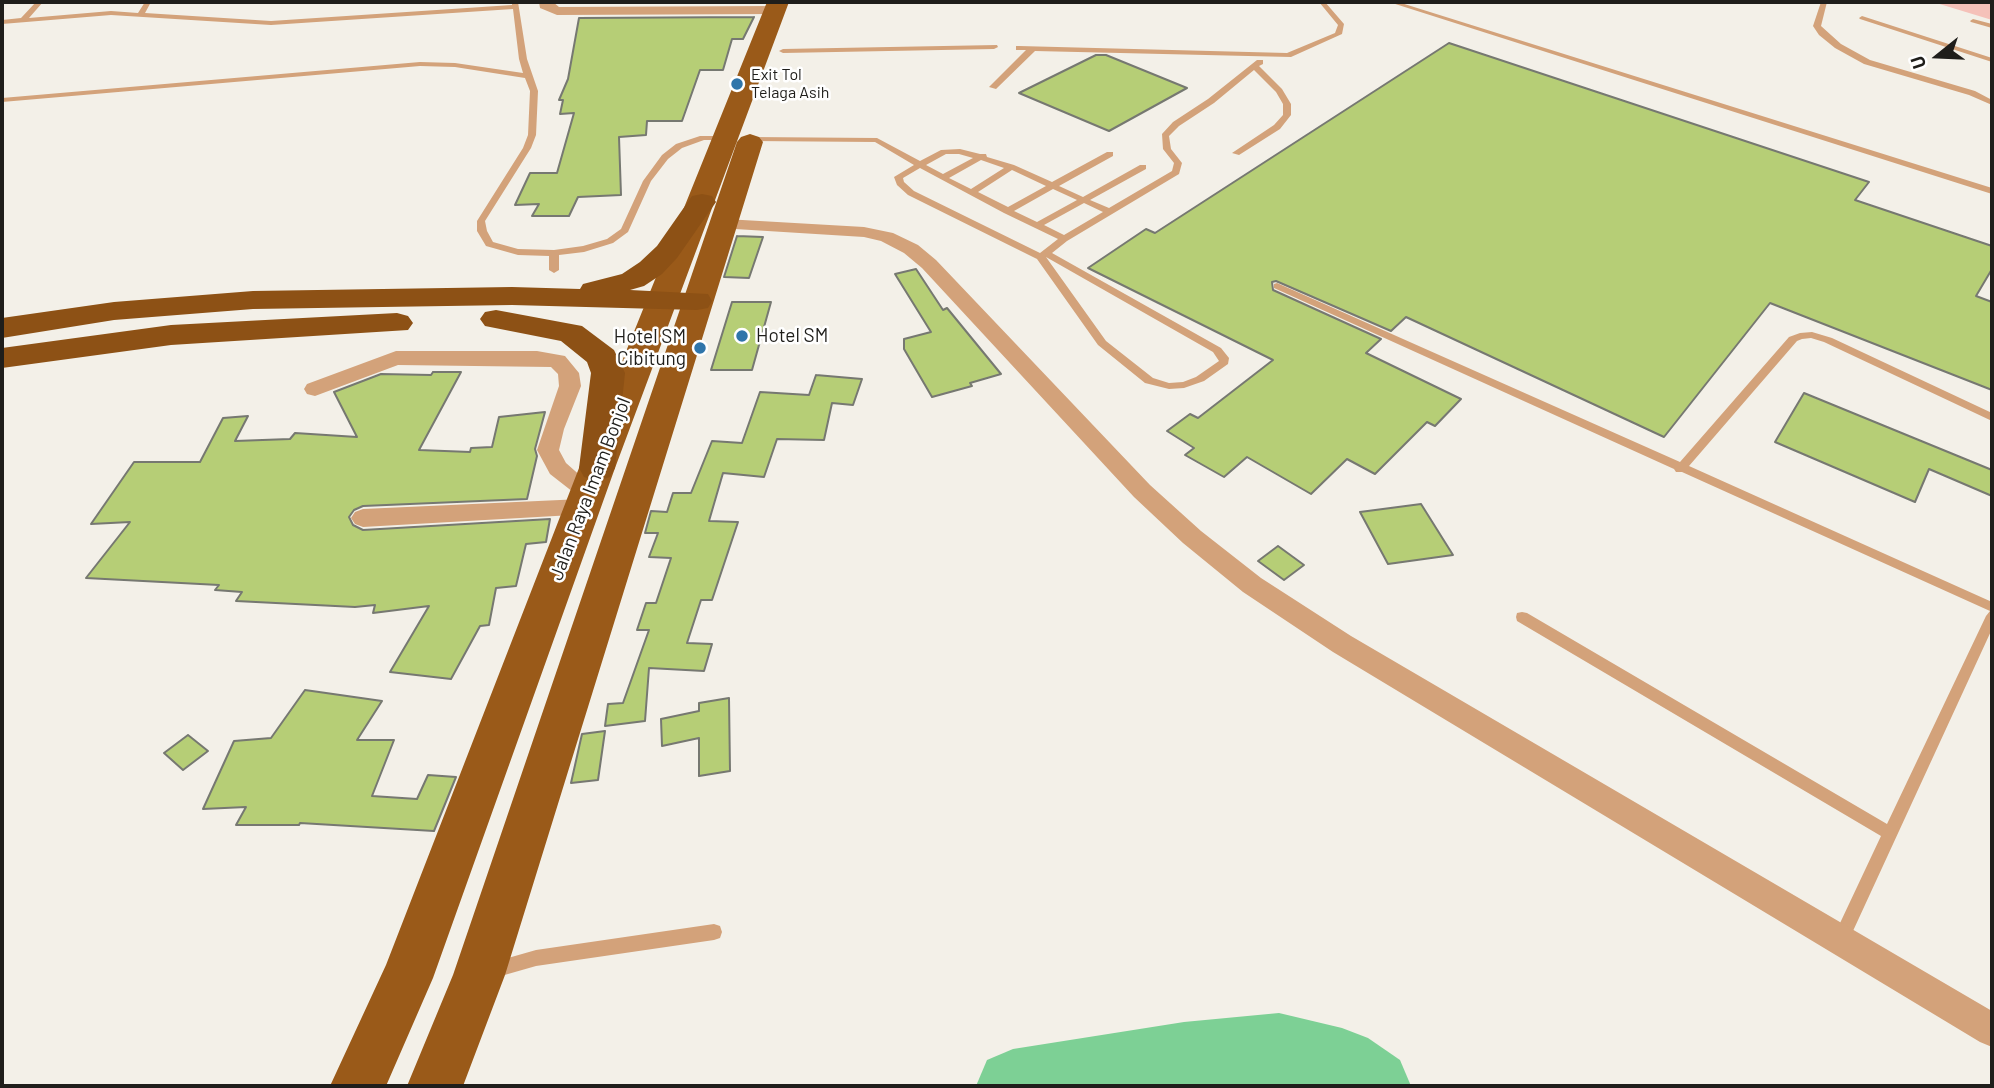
<!DOCTYPE html>
<style>
body{margin:0}
#map{position:relative;width:1994px;height:1088px;overflow:hidden;background:#f3f0e8;font-family:Barlow,sans-serif}
canvas{display:block}
.frame{position:absolute;inset:0;border:4px solid #1f1e1b;pointer-events:none}
.north{position:absolute;left:1903px;top:21px;width:70px;height:70px;-webkit-text-stroke:5px #fff;paint-order:stroke;rotate:252deg;font-size:19px;font-weight:700;line-height:28px;text-align:center;color:#1f1e1b}
.north::after{content:'';display:block;margin:auto;width:24px;height:32px;background:#1f1e1b;clip-path:polygon(50% 0,100% 100%,50% 72%,0 100%)}
</style>
<div id="map">
<canvas width="1994" height="1088"></canvas>
<div class="frame"></div>
<div class="north">U</div>
</div>
<script>
const g = document.querySelector('canvas').getContext('2d');
g.lineJoin = 'round';
function fillPath(path, color) { g.fillStyle = color; g.fill(path, 'evenodd'); }
const poly = rows => new Path2D(rows.map(r => 'M' + r).join(''));
function stroke(path, color, width, dash) { g.strokeStyle = color; g.lineWidth = width; g.lineCap = dash ? 'butt' : 'round'; g.setLineDash(dash || []); g.stroke(path); }
function write(font, color, halo, rows, align = 'center') {
  g.font = font + ' Barlow,sans-serif'; g.lineWidth = 5; g.setLineDash([]); g.textBaseline = 'middle'; g.strokeStyle = halo; g.fillStyle = color; for (const [text, x, y, turn = 0] of rows) {
    g.save(); g.translate(x, y); g.rotate((+turn || 0) * Math.PI / 180); g.textAlign = isNaN(turn) ? turn : align; if (halo) g.strokeText(text, 0, 0); g.fillText(text, 0, 0); g.restore();
  }
}
fillPath(poly([
 [1933,2,1992,2,1992,20]
]), '#f5c1b9');
fillPath(poly([
 [1279,1013,1342,1028,1368,1038,1400,1060,1411,1086,976,1086,987,1060,1013,1049,1184,1022,1279,1013]
]), '#7dd095');
const building = poly([
 [754,17,743,39,732,39,723,70,700,70,682,121,647,121,646,135,619,137,621,195,578,197,569,216,532,216,539,204,515,205,530,173,557,173,574,113,560,114,563,100,559,100,568,79,579,18,754,17],
 [1449,43,1869,182,1855,200,1992,246,1992,269,1976,296,1992,302,1992,390,1770,303,1664,437,1406,317,1391,331,1276,281,1272,282,1273,290,1381,339,1366,353,1461,399,1435,426,1427,422,1375,474,1347,459,1311,494,1247,457,1224,477,1185,455,1194,448,1167,431,1190,414,1198,418,1273,360,1088,268,1146,229,1155,233,1449,43],
 [1096,55,1106,55,1187,88,1109,131,1019,93,1096,55],
 [737,236,763,237,749,278,724,277,737,236],
 [916,269,943,310,947,308,1001,374,970,383,972,386,932,397,904,349,904,339,931,332,895,274,916,269],
 [732,302,771,302,752,370,711,370,732,302],
 [433,372,461,372,419,450,470,452,471,448,492,447,499,417,545,412,535,449,537,456,527,499,363,506,354,510,349,517,353,525,363,530,550,519,546,542,526,544,516,586,496,588,489,625,480,626,451,679,390,672,429,606,373,613,375,605,355,607,236,601,242,592,215,590,219,585,86,578,130,522,91,524,134,462,200,462,223,418,248,416,235,441,290,439,295,433,357,437,334,392,381,374,431,375,433,372],
 [816,375,862,379,853,405,832,403,824,440,777,439,764,477,723,473,709,521,738,522,712,600,701,600,687,643,712,644,704,671,649,668,645,721,605,726,608,704,623,703,649,630,637,630,646,603,656,603,671,558,649,557,658,533,645,533,651,511,667,512,673,493,691,493,712,441,742,443,760,392,809,395,816,375],
 [1804,393,1992,470,1992,496,1929,469,1915,502,1775,442,1804,393],
 [1421,504,1453,555,1388,564,1360,512,1421,504],
 [1278,546,1304,565,1284,580,1258,561,1278,546],
 [305,690,382,701,357,740,394,740,372,796,417,799,428,775,456,777,434,831,300,823,299,825,236,825,246,807,203,809,234,741,271,738,305,690],
 [729,698,730,771,699,776,699,738,662,746,661,719,699,711,699,703,729,698],
 [605,731,598,780,571,783,582,734,605,731],
 [188,735,208,751,183,770,164,753,188,735]
]);
fillPath(building, '#b6ce76');
stroke(building, '#767871', 2);
fillPath(poly([
 [36,2,43,2,29,18,111,11,138,13,145,2,151,2,145,13,271,21,512,5,512,2,518,2,527,59,538,91,536,135,531,148,485,221,487,231,493,242,518,249,554,250,583,246,607,239,621,229,643,181,662,155,676,144,700,136,727,136,731,138,727,140,704,140,682,148,668,159,651,181,628,232,613,243,584,252,559,255,559,270,554,273,549,270,549,256,518,255,486,246,477,231,477,221,523,148,528,135,530,91,525,78,455,67,420,66,2,102,2,98,420,62,455,63,523,73,519,59,513,9,271,25,111,15,2,24,2,20,21,18,36,2],
 [1319,2,1325,2,1344,24,1342,34,1291,57,1035,51,996,89,989,87,1026,50,1016,50,1016,46,1019,46,1287,53,1335,33,1338,25,1319,2],
 [1389,2,1398,2,1992,188,1992,194,1389,2],
 [1821,2,1827,2,1821,26,1841,44,1870,60,1975,91,1992,100,1992,105,1969,95,1864,64,1835,48,1819,35,1813,26,1821,2],
 [1862,16,1992,58,1992,62,1860,19,1859,18,1862,16],
 [1973,19,1992,24,1992,28,1971,22,1970,21,1973,19],
 [997,45,998,47,994,49,783,53,779,51,783,49,997,45],
 [1257,60,1263,60,1263,64,1259,66,1282,89,1291,104,1291,115,1280,129,1239,155,1232,153,1274,125,1283,115,1283,104,1276,92,1254,70,1214,103,1179,126,1169,136,1171,149,1182,163,1179,174,1067,241,1052,253,1221,348,1229,358,1228,364,1204,381,1184,388,1169,389,1145,383,1098,345,1037,259,908,195,897,185,894,177,914,165,875,142,751,141,747,139,751,137,877,138,920,161,941,150,960,149,980,154,986,154,987,157,1014,165,1052,182,1107,152,1113,152,1113,156,1059,186,1083,197,1140,165,1146,165,1146,169,1090,200,1109,208,1172,171,1174,163,1163,149,1162,134,1173,122,1208,99,1257,60],
 [946,154,959,154,973,158,943,174,926,165,946,154],
 [981,160,1004,168,971,189,949,178,981,160],
 [920,168,1004,213,1058,239,1040,253,914,191,904,182,903,178,920,168],
 [1012,170,1046,186,1008,207,978,192,1012,170],
 [1053,189,1077,200,1037,222,1014,211,1053,189],
 [1084,203,1103,212,1064,235,1044,225,1084,203],
 [1046,257,1213,352,1219,361,1196,377,1183,382,1169,383,1153,378,1106,341,1046,257],
 [1277,283,1680,462,1789,337,1800,333,1812,332,1832,338,1992,413,1992,421,1824,342,1811,338,1802,339,1797,341,1689,466,1992,602,1992,629,1847,944,1841,946,1835,944,1833,938,1881,836,1517,621,1516,617,1517,613,1522,612,1527,613,1887,824,1986,616,1990,611,1682,472,1676,472,1674,469,1274,288,1274,284,1277,283],
 [714,924,720,926,722,932,720,938,714,940,536,966,494,978,488,976,486,970,488,964,494,962,536,950,714,924]
]), '#d3a27a');
fillPath(poly([
 [539,2,553,2,559,7,775,6,782,10,775,14,557,15,540,8,539,2],
 [725,219,864,227,893,233,918,245,936,260,1150,485,1201,531,1261,578,1351,636,1992,1011,1992,1047,1980,1042,1333,652,1243,592,1183,543,1134,497,922,268,904,253,881,241,864,237,719,228,716,224,725,219],
 [396,351,537,351,565,356,579,373,581,386,564,429,559,450,566,463,600,493,596,499,588,501,594,508,590,514,363,527,355,524,351,518,355,512,363,509,582,499,550,474,537,450,559,386,558,374,551,367,398,365,315,396,307,394,304,389,307,384,396,351]
]), '#d3a27a');
fillPath(poly([
 [767,2,789,2,615,468,433,978,386,1086,330,1086,386,965,579,468,767,2],
 [750,134,759,137,763,142,505,975,463,1086,407,1086,453,975,737,142,741,137,750,134]
]), '#9a5a19');
fillPath(poly([
 [702,194,712,196,716,202,677,258,662,274,644,286,630,290,708,294,712,301,708,308,697,310,512,305,253,309,114,320,2,338,2,318,114,302,253,291,512,287,580,289,583,284,622,274,640,262,657,246,692,196,702,194],
 [496,310,582,326,614,350,625,373,615,468,610,477,597,481,584,477,579,468,591,373,587,362,561,341,485,326,480,319,485,312,496,310],
 [397,313,408,316,413,323,408,330,171,345,2,368,2,348,171,325,397,313]
]), '#8d5115');
for (const [x, y, r, color] of [
 [737,84,7,"#2f75aa"],
 [742,336,7,"#2f75aa"],
 [700,348,7,"#2f75aa"]
]) { const dot = new Path2D(); dot.arc(x, y, r, 0, 2 * Math.PI); g.fillStyle = color; g.fill(dot); stroke(dot, '#fff', 2.5); }
write('16px', '#1f1e1b', '#fff', [
 ["Exit Tol",751,75],
 ["Telaga Asih",751,93]
], 'left');
write('19px', '#1f1e1b', '#fff', [
 ["Hotel SM",756,336],
 ["Hotel SM",686,337,"right"],
 ["Cibitung",686,359,"right"]
], 'left');
write('19px', '#1f1e1b', '#fff', [
 ["Jalan Raya Imam Bonjol",590,489,-69]
]);
</script>
